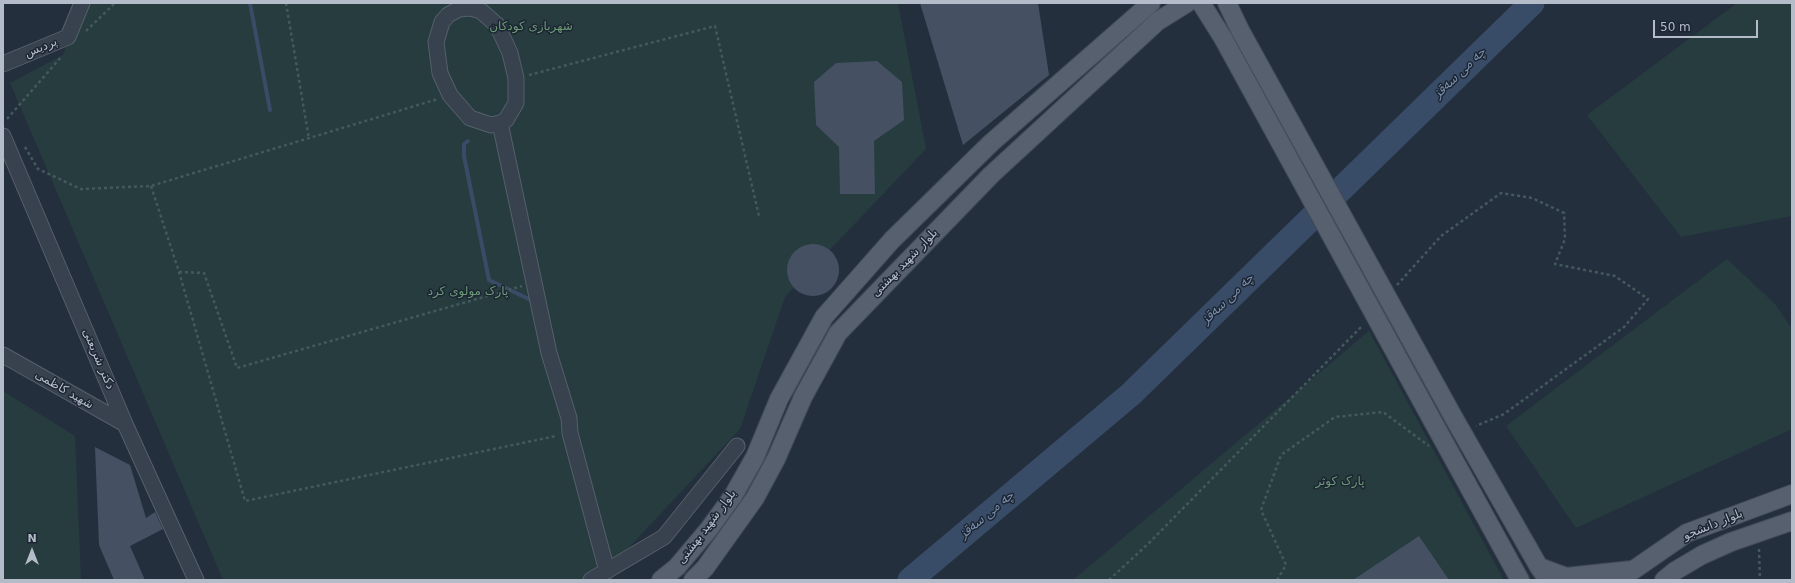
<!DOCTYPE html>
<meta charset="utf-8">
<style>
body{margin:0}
#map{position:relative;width:1795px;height:583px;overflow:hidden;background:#242f3e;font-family:"DejaVu Sans",sans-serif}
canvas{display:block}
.frame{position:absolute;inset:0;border:4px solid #b4bcc9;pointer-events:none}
.north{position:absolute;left:12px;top:531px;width:40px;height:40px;-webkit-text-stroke:3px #1d2633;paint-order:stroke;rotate:0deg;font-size:11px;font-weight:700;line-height:16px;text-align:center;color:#b4bcc9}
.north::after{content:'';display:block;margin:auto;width:14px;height:18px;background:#b4bcc9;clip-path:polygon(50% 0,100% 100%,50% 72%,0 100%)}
.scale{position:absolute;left:1653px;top:20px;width:105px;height:18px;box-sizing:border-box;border:2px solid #b4bcc9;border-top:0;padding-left:5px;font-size:12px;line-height:14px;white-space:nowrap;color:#b4bcc9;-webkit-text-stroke:3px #1d2633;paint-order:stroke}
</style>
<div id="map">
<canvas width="1795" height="583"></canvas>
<div class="frame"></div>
<div class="north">N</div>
<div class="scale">50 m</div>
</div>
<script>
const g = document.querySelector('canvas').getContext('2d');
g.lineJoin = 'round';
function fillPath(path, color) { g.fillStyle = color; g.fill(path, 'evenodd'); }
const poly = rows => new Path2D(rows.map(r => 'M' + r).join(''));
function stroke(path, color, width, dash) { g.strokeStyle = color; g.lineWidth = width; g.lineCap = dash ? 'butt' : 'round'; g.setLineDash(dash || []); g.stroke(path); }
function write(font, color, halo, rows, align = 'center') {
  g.font = font + ' "DejaVu Sans","Noto Sans Arabic",sans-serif'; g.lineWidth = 3; g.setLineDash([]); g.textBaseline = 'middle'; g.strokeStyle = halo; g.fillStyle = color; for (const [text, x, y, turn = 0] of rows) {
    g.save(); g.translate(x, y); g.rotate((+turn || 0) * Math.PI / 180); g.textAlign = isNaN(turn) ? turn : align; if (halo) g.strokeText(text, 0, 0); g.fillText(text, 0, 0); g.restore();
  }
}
fillPath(poly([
 [83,3,898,3,926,149,785,297,740,429,607,571,591,580,223,580,10,83,63,55],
 [1737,3,1792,3,1792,216,1681,237,1587,115],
 [1727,259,1775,304,1792,329,1792,429,1576,528,1506,426],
 [1369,331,1504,580,1073,580],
 [3,391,75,436,81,580,3,580]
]), '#263c3f');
stroke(poly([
 [250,3,270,110],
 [468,141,464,144,464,156,489,280,535,302]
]), '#394c67', 4);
stroke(poly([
 [910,580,1131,394,1532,3]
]), '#394c67', 25);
fillPath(poly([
 [920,3,1038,3,1049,75,963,145],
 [877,61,902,82,904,120,874,141,875,194,840,194,839,147,816,125,814,82,836,63],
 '787 270a26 26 0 1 1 52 0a26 26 0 1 1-52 0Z',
 [95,447,130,465,146,518,155,512,163,529,130,546,145,580,114,580,99,545],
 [1419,536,1449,580,1353,580]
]), '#455162');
const minor = poly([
 [471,8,481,11,497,25,510,53,516,78,516,103,506,120,500,123,491,125,470,118,450,95,440,73,436,42,442,22,448,15,459,9,471,8],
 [3,64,68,37,82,3],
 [500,123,549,353,569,418,570,433,607,571],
 [3,136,125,424,196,580],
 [3,355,125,424],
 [591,580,664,537,737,446]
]);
const major = poly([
 [1201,3,1223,38],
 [1227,3,1240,30],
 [1455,420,1539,567,1548,580],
 [1437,429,1520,580],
 [1539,567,1566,577,1632,570],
 [661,580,677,567,709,529,733,496,755,457,779,399,824,317,892,240,991,143,1151,3],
 [693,580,705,568,755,498,776,459,803,397,838,333,991,175,1158,21,1187,3],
 [1619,580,1687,533,1792,494],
 [1664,580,1675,571,1702,555,1731,542,1792,521]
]);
stroke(minor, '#565f6c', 17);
stroke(major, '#414a57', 20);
stroke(poly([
 [286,3,309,139],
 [86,31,115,3],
 [529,75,715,26,759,216,761,216],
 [7,119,62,56],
 [25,147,38,169,81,189,151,186,438,99],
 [151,186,179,272,245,501,556,436],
 [179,272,204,273,237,368,522,286],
 [1397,285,1441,236,1501,193,1532,198,1564,213,1565,239,1555,264,1615,276,1648,299,1624,327,1504,414,1476,426],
 [1759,549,1760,580],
 [1109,580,1149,543,1363,325],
 [1277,580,1286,565,1261,510,1281,455,1335,417,1383,412,1429,446]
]), '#44595c', 2.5, [3, 3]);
stroke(minor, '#38414e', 15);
stroke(major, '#56606e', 18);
const majorBridge = poly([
 [1240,30,1455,420],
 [1223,38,1437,429]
]);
stroke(majorBridge, '#414a57', 20, []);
stroke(majorBridge, '#56606e', 18);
write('12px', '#6b9a76', '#1d2633', [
 ["شهربازی کودکان",531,27],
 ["پارک مولوی کرد",468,292],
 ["پارک کوثر",1340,482]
]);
write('12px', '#b4bcc9', '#1d2633', [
 ["پردیس",41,48,-23],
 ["بلوار شهید بهشتی",905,263,-46],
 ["دکتر شریعتی",98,359,67],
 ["شهید کاظمی",64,390,30],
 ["بلوار دانشجو",1713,525,-22],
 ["بلوار شهید بهشتی",707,527,-53]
]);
write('italic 13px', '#7c92b1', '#1d2633', [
 ["چە می سەقز",1460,73,-44],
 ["چە می سەقز",1228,299,-44],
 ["چە می سەقز",987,515,-40]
]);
</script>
